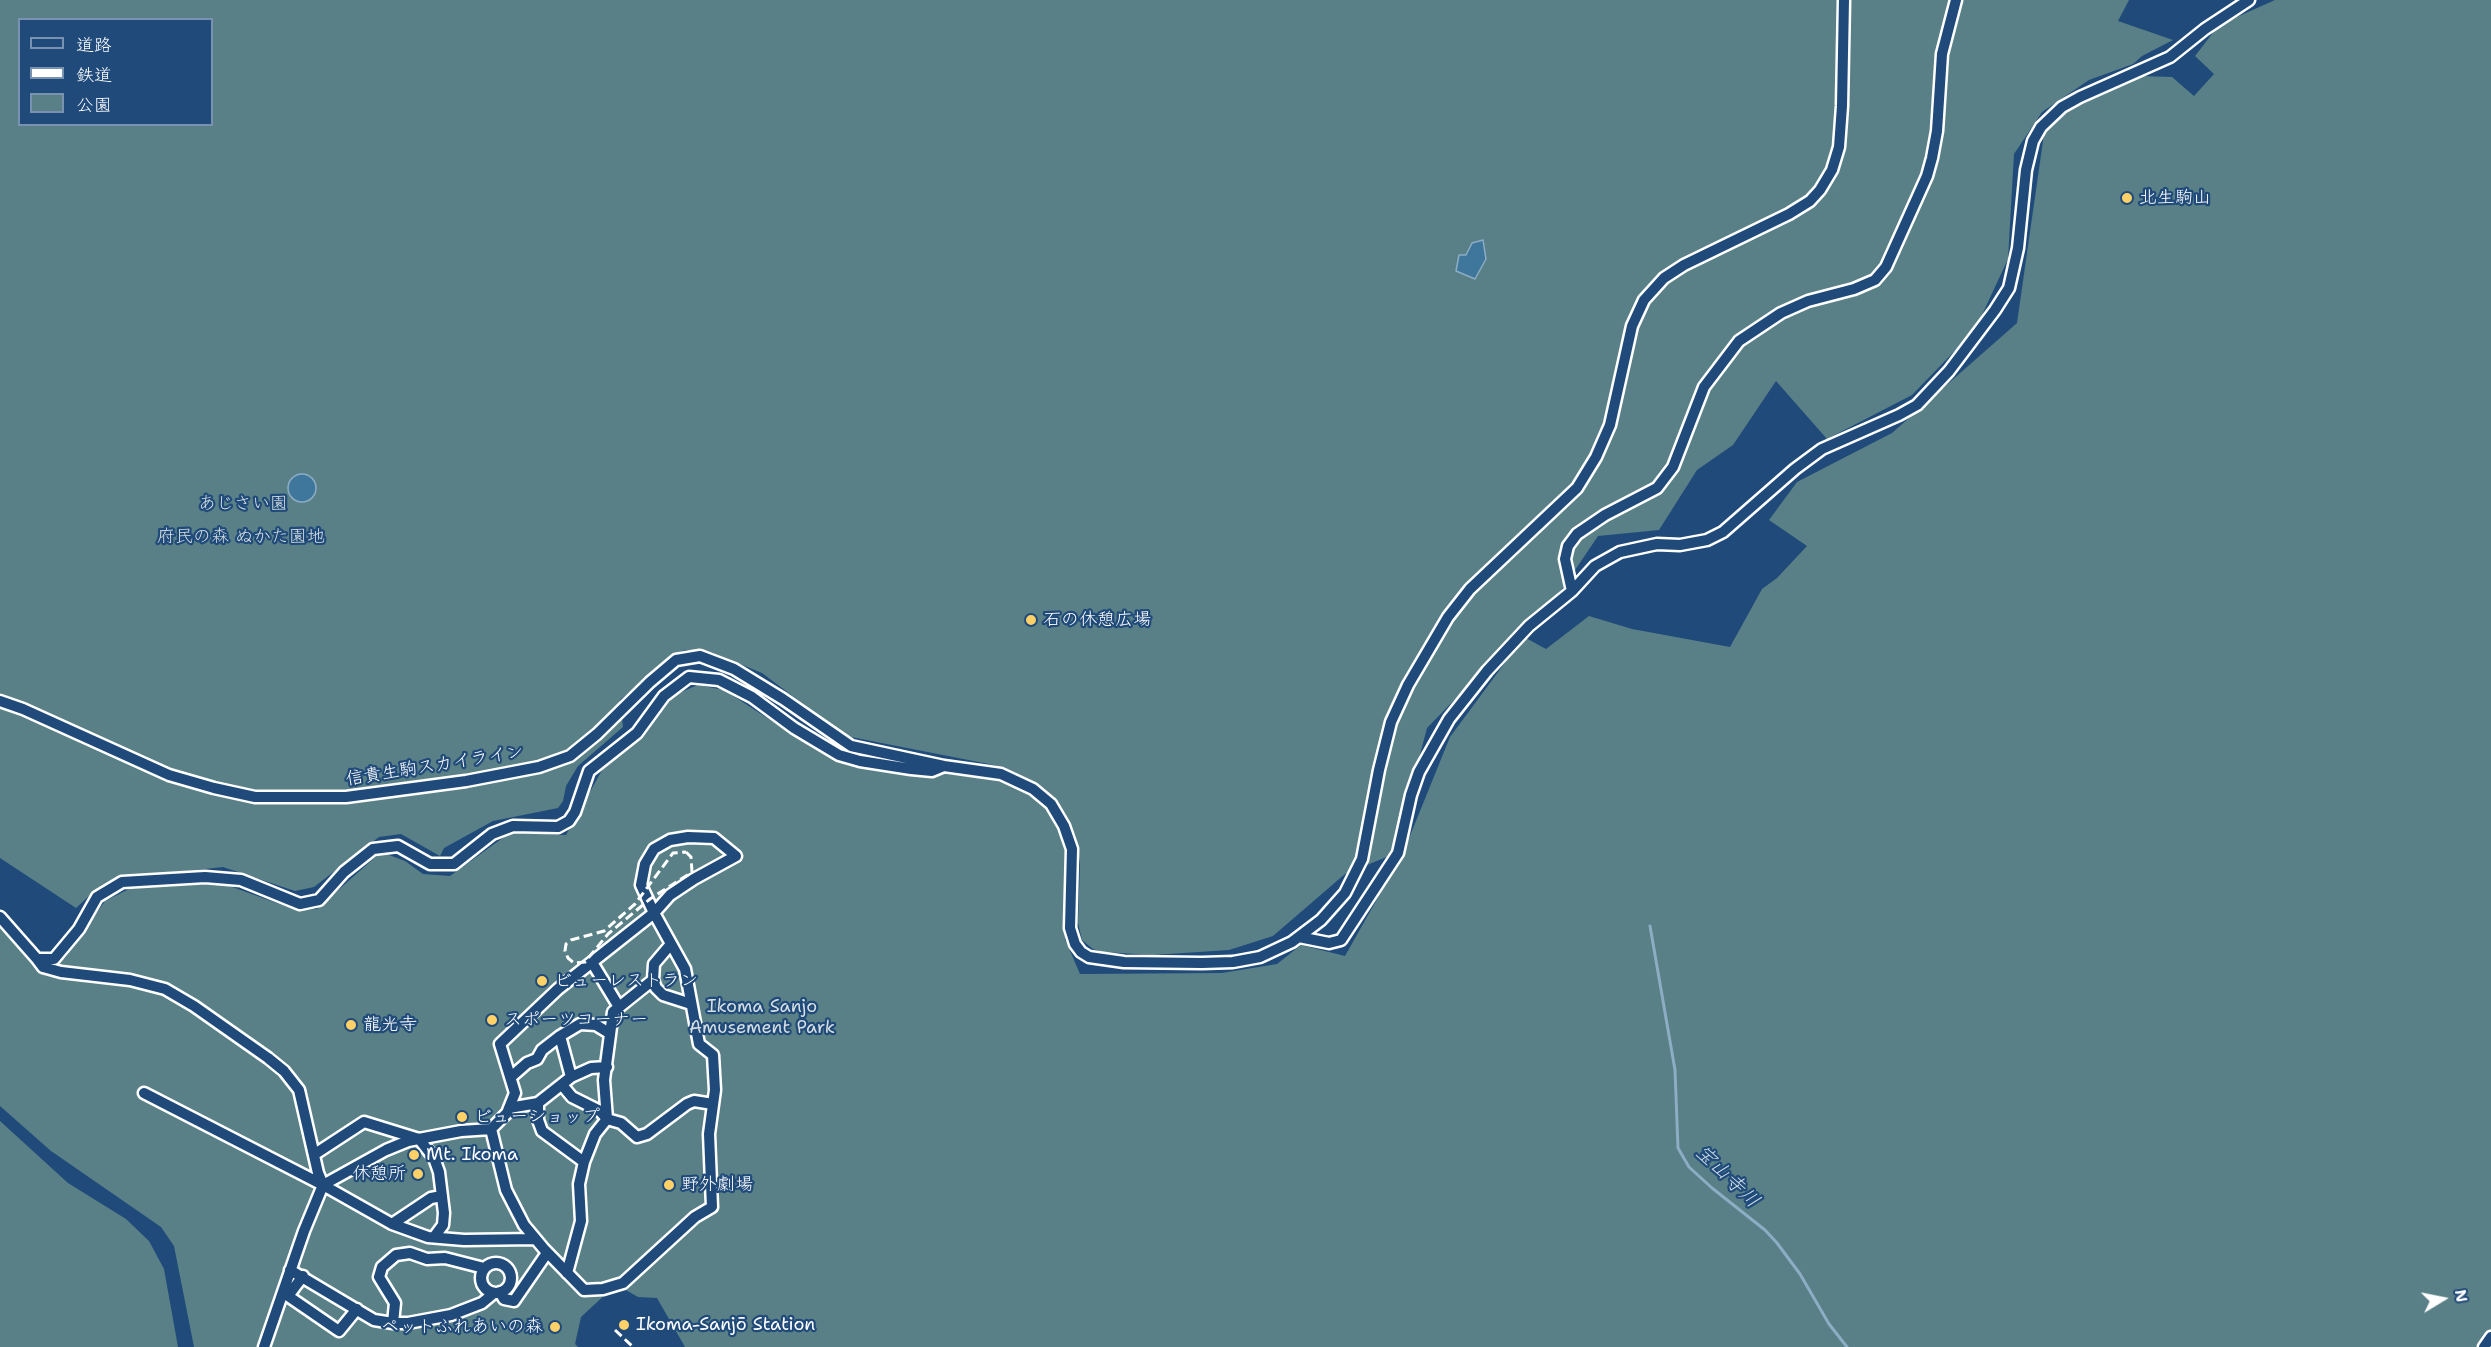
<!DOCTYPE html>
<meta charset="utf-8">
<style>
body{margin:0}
#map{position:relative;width:2491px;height:1347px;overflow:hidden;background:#1f4a7a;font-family:"Shantell Sans","Klee One",sans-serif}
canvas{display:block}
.legend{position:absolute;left:18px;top:18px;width:195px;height:108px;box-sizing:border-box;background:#1f4a7a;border:2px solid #7992af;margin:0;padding:8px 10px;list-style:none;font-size:18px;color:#fff}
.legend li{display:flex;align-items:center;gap:12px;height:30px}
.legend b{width:30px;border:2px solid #7992af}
.north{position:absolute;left:2413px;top:1269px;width:60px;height:60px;-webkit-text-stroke:4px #1f4a7a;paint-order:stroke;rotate:80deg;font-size:16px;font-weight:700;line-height:24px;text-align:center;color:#fff}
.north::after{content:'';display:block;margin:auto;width:21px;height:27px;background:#fff;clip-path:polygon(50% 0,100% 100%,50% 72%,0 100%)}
</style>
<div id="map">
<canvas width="2491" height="1347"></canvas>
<ul class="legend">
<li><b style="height:8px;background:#1f4a7a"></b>道路</li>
<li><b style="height:8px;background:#fff"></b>鉄道</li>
<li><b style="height:16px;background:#598086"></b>公園</li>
</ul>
<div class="north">N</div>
</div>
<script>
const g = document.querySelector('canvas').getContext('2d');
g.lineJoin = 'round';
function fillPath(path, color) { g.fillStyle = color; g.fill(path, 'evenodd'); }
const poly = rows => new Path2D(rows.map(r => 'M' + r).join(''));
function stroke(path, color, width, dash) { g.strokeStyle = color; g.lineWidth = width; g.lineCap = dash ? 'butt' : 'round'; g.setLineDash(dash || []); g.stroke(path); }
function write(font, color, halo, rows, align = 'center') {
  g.font = font + ' "Shantell Sans","Klee One",sans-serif'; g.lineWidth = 4.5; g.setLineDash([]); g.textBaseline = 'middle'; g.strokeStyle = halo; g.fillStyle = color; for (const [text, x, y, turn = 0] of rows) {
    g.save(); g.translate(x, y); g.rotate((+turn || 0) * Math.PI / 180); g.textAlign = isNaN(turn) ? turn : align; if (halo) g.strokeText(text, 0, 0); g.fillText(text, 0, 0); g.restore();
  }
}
fillPath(poly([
 [0,0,2129,0,2118,21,2173,40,2142,56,2133,64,2089,80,2042,112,2014,154,2008,259,1975,330,1912,395,1827,439,1776,381,1733,445,1697,470,1659,530,1598,536,1563,588,1427,728,1402,823,1389,856,1345,874,1273,936,1229,950,1153,955,1103,952,1093,949,1082,940,1078,923,1080,863,1077,844,1063,812,1046,791,1004,767,846,736,762,673,706,650,685,650,674,654,620,700,623,727,578,766,566,786,563,801,558,808,493,821,444,848,440,856,401,834,379,837,314,887,295,891,223,867,124,878,89,896,76,908,0,858],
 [20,20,212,20,212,124,20,124],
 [2275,0,2491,0,2491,1347,685,1347,657,1298,638,1297,624,1289,609,1291,581,1317,575,1344,578,1347,194,1347,174,1246,161,1227,51,1151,0,1106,0,925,8,933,26,958,42,971,65,958,105,901,135,886,224,884,296,910,317,909,381,852,405,861,423,874,450,876,511,832,566,835,606,763,643,738,674,695,698,685,724,690,820,752,855,766,945,771,992,777,1026,791,1042,804,1055,821,1064,842,1069,863,1065,939,1080,974,1222,973,1277,964,1301,945,1345,956,1403,853,1450,737,1524,637,1546,649,1589,616,1632,629,1730,647,1762,589,1777,578,1807,546,1769,520,1797,482,1892,433,2017,323,2044,134,2077,102,2139,76,2172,77,2194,96,2214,74,2195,56,2219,25],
 [0,1121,68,1183,126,1219,149,1241,164,1269,178,1347,0,1347]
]), '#598086');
const water = poly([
 [1483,240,1486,259,1475,279,1456,271,1459,255,1466,255,1472,243,1483,240],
 '288 488a14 14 0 1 1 28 0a14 14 0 1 1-28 0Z'
]);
fillPath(water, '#3f769c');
stroke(water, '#8cadc4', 1.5);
stroke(poly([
 [1650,926,1675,1070,1678,1148,1689,1167,1712,1188,1765,1230,1777,1243,1800,1274,1829,1324,1847,1347]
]), '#8cadc4', 3);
const minor = poly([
 [1572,591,1565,559,1568,546,1577,534,1605,515,1657,488,1673,467,1704,387,1739,341,1781,313,1808,301,1854,289,1875,280,1886,267,1927,176,1932,158,1937,131,1942,54,1956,0],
 [0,701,23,709,169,775,214,788,255,797,346,797,466,781,539,767,570,756,597,734,650,682,676,660,700,656,734,669,783,699,851,746,944,766,1001,774,1033,789,1051,804,1064,826,1072,849,1070,928,1075,944,1081,952,1089,957,1124,962,1202,963,1233,962,1260,957,1292,942,1321,920,1345,893,1362,859,1379,770,1391,722,1408,685,1448,617,1470,589,1577,488,1596,457,1610,425,1632,326,1644,300,1664,278,1684,265,1789,214,1810,201,1820,190,1832,170,1839,147,1842,106,1844,0],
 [688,837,714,838,736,856,694,879,670,895,654,913,641,885,645,864,654,849,670,840,688,837],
 [0,917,37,959,54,959,79,929,97,897,122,882,205,877,241,880,300,904,319,900,344,872,373,849,398,846,430,864,454,864,492,834,513,826,558,827,569,821,575,812,589,771,637,733,664,696,689,677,719,680,752,697,794,728,839,755,860,761,911,769,932,771,944,766],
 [1299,937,1329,943,1341,940,1398,853,1411,795,1419,772,1449,719,1487,671,1529,626,1572,591,1595,566,1620,552,1657,544,1680,545,1707,540,1723,532,1795,469,1822,449,1899,415,1917,405,1949,371,1995,310,2009,288,2018,248,2026,170,2033,141,2041,127,2062,107,2080,97,2170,57,2205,29,2249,0],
 [37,959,43,967,61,972,130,980,165,989,194,1006,268,1058,284,1071,299,1090,318,1173,323,1185],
 [593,964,619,1007],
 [653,980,656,988,663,995,691,1004],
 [560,1036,571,1077],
 [511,1077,527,1063,537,1059,542,1050,560,1036,580,1024,596,1025,609,1033],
 [562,1085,572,1097,600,1111,607,1119],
 [144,1093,323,1185,386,1150,408,1141,461,1131,491,1129,507,1113,515,1093,500,1044,558,989,654,913,685,969,699,1044,713,1055,715,1090,709,1134,712,1207,695,1217,623,1283,603,1289,584,1290,544,1249,524,1225,506,1190,491,1129],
 [538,1103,571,1077,591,1068,607,1067],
 [509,1108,538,1103,538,1120,542,1131,584,1162],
 [607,1119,604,1080,613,1012,653,980,654,964,671,944],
 [315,1154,364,1122,419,1139,434,1158,439,1172,444,1213,443,1225,434,1237],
 [392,1224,431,1198,442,1196],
 '481 1278a15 15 0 1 1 30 0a15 15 0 1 1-30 0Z',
 [484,1268,445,1258,427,1259,410,1253,396,1255,382,1267,379,1277,395,1303,393,1323,408,1323,451,1315,482,1303,494,1293],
 [290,1270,374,1320,393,1323],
 [567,1273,581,1221,579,1184,584,1162,595,1134,607,1119,621,1123,637,1137,647,1134,687,1104,694,1101,713,1104],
 [303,1276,288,1296,339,1331,357,1309],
 [500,1292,504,1299,514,1301,547,1253],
 [264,1347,304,1231,323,1185,392,1224,428,1237,464,1240,535,1239],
 [2484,1347,2491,1337]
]);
stroke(minor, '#fff', 15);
stroke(minor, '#1f4a7a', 10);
stroke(poly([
 [686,852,691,857,692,872,650,899,608,934,585,962,574,963,568,958,565,951,566,944,571,940,604,931,635,904,673,853,686,852],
 [615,1330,633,1347]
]), '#fff', 3, [9, 4.5]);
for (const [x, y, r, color] of [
 [2127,198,6,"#ffd166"],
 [1031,620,6,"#ffd166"],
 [542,981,6,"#ffd166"],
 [492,1020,6,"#ffd166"],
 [351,1025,6,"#ffd166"],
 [462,1117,6,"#ffd166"],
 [414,1155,6,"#ffd166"],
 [418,1174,6,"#ffd166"],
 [669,1185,6,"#ffd166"],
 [624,1325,6,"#ffd166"],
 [555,1327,6,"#ffd166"]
]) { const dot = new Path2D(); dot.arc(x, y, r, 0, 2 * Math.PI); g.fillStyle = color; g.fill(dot); stroke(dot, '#1f4a7a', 2); }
write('18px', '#fff', '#1f4a7a', [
 ["北生駒山",2139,198],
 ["石の休憩広場",1043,620],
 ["ビューレストラン",554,981],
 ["スポーツコーナー",504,1020],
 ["龍光寺",363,1025],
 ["ビューショップ",474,1117],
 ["Mt. Ikoma",426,1155],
 ["休憩所",406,1174,"right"],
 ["野外劇場",681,1185],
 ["Ikoma-Sanjō Station",636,1325],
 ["ペットふれあいの森",543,1327,"right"]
], 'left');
write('18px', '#d6dfe1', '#1f4a7a', [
 ["あじさい園",243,504],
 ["府民の森 ぬかた園地",241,537],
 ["Ikoma Sanjo",762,1007],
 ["Amusement Park",762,1028]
]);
write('18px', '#fff', '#1f4a7a', [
 ["信貴生駒スカイライン",435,766,-9]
]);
write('italic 20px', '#cfdde6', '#1f4a7a', [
 ["宝山寺川",1727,1177,44]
]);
</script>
